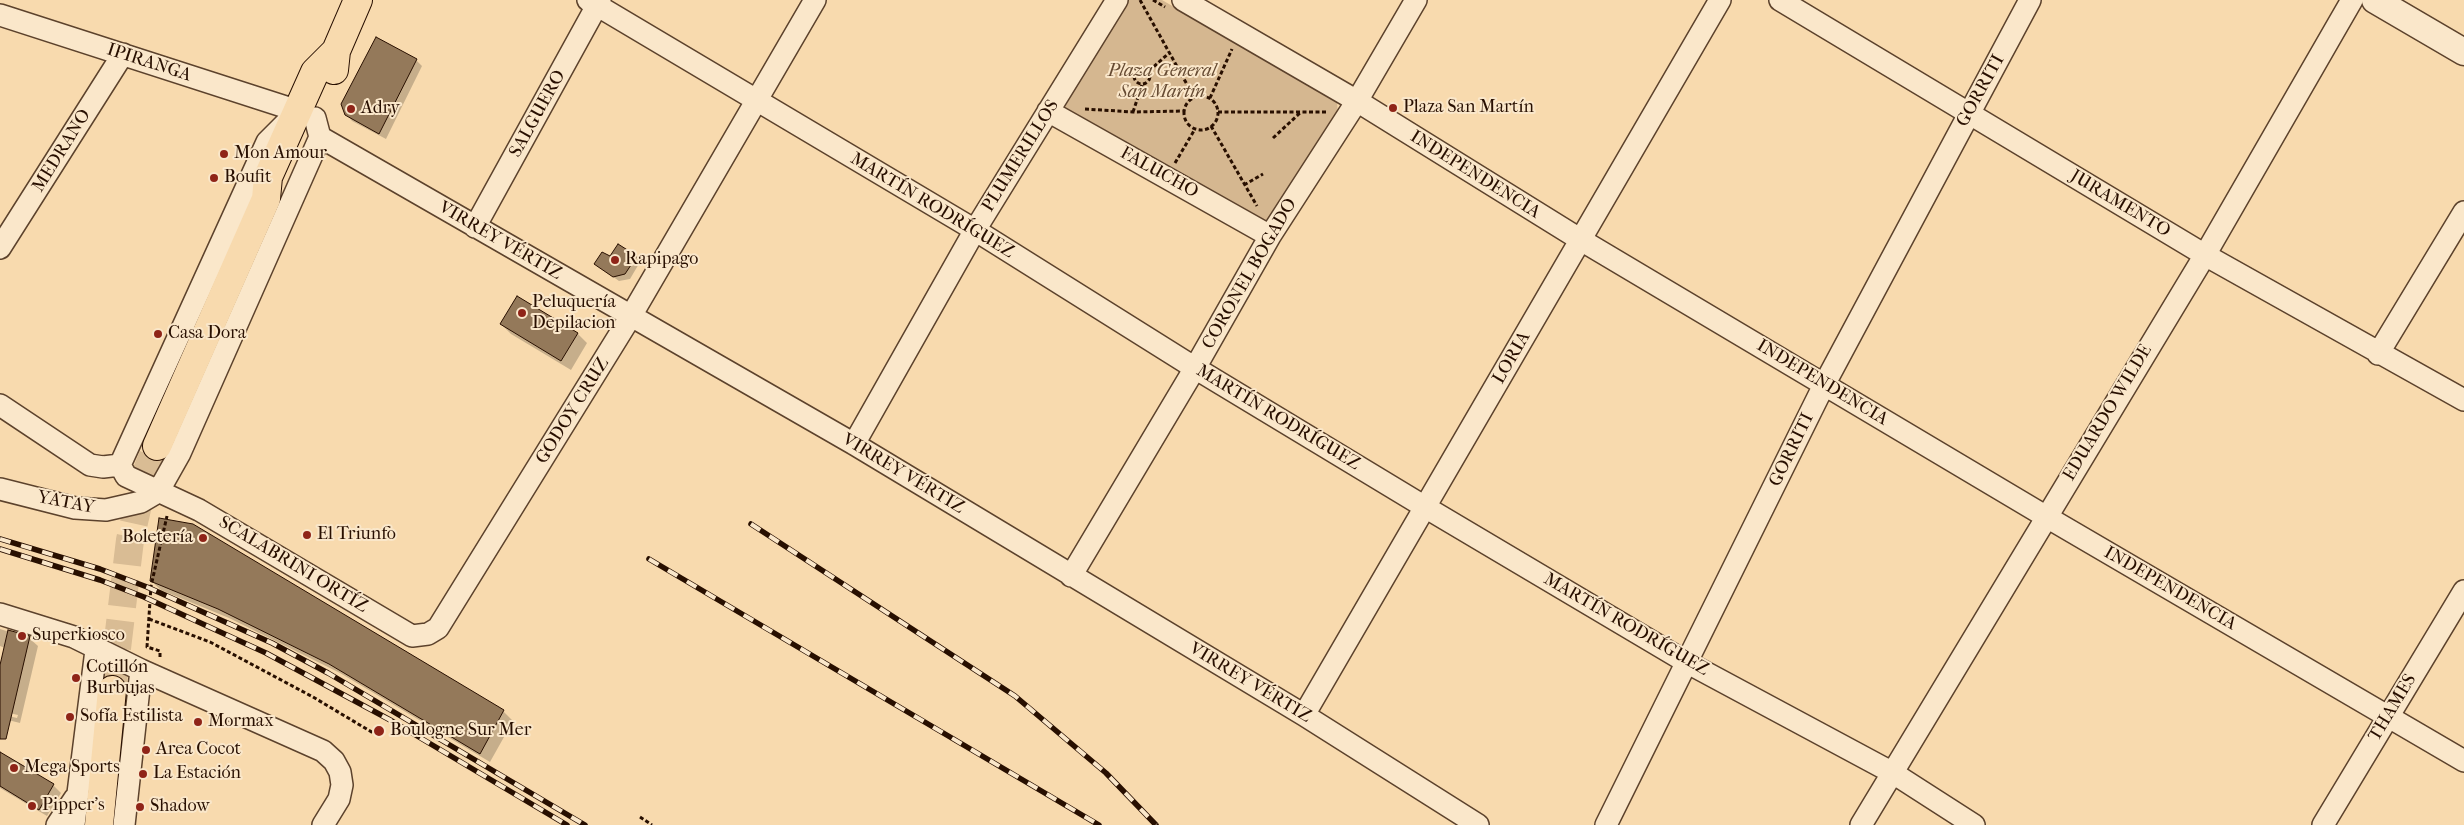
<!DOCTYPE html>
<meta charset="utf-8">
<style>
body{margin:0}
canvas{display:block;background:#f8daae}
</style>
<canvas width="2464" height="825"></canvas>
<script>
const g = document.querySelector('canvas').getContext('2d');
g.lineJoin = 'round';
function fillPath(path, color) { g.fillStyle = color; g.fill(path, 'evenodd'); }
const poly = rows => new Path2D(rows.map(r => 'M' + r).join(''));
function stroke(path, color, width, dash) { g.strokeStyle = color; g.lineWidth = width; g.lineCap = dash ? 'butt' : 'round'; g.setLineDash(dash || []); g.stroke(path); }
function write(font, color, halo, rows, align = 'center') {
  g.font = font + ' "IM FELL French Canon",serif'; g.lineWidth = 4; g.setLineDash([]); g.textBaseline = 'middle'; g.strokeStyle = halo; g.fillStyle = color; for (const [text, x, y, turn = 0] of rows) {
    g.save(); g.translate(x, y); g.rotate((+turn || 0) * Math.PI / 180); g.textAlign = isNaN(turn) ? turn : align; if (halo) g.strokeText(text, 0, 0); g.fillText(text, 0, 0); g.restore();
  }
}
fillPath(poly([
 [1123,0,1162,0,1337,101,1338,116,1267,223,1058,106]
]), '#d5b790');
fillPath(poly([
 [416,60,422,66,386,139,352,121,346,114],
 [636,257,640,262,630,279,619,281,595,264,610,258],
 [501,324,578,334,587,343,571,370,511,334],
 [151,581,503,711,513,721,490,762,340,673,229,618,161,590],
 [0,629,29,638,38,646,20,723,0,718,0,714,17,718,18,715,0,711,0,670,5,648,0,646],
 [0,753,53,785,61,793,47,816,0,788]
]), '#0003');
const building = poly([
 [376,37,417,59,379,134,345,115,341,104,376,37],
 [618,244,637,256,625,274,613,277,594,264,602,252,610,256,618,244],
 [517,296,578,333,561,361,500,324,517,296],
 [159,518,193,524,504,710,480,754,329,664,218,609,150,581,159,518],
 [8,630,30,636,6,739,0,739,0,665,8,630],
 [0,752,54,784,39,810,0,786,0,752]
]);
fillPath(building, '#94795a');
stroke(building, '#280f00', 1);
stroke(poly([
 [112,690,130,540,144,478,157,446]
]), '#d9bc94', 28, [28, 14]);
const minor = poly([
 [588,0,975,230,1195,368,1425,507,1688,663,1893,773,1974,825],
 [1183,0,1357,101,1581,240,2045,516,2464,761],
 [1780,0,2205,255,2464,400],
 [0,15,298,111,267,142,120,465],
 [1048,111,1270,236],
 [320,137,854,444,1304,715,1478,825],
 [475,227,600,0],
 [0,248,123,54],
 [2378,354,2464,212],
 [0,405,90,465,103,467,120,465],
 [854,444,975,230,1117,0],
 [120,465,126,476,199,510,412,636,428,634,438,628,631,316,815,0],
 [0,489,75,508,106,510,141,502,158,492,180,453,320,137,315,118],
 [1071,576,1195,368,1270,236,1357,101,1416,0],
 [0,614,74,637,141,670,323,751,334,761,340,772,342,785,339,799,323,825],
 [1304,715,1720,0],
 [57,825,75,798],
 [74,825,96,650],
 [124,825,141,670],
 [1606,825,1824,385,2030,0],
 [1861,825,2205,255,2352,0],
 [2323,825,2464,591]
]);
const tertiary = poly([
 [2375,0,2464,52]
]);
const primary = poly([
 [334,70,336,51,358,0],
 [157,446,266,199,268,177,315,72,336,51],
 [99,825,112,690]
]);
stroke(minor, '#5c422c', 24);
stroke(tertiary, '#5c422c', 29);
stroke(primary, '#280f00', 30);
stroke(poly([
 [1140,0,1194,97],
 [1153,0,1165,7],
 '1134 76a8 8 0 1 1 16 0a8 8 0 1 1-16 0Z',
 [1149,71,1169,53],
 '1184 113a17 17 0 1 1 34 0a17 17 0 1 1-34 0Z',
 [1210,98,1232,49],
 [1085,109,1133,112,1184,111],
 [1133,112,1142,85],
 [1218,112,1327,112],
 [1211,126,1257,206],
 [1273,138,1301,112],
 [1175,163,1195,129],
 [1244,185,1263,174],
 [149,619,210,642,313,697,375,734],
 [160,657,160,651,147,647,151,586,167,516],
 [640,817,652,825]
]), '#280f00', 3, [4, 2.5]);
stroke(minor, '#fae7ca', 21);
stroke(tertiary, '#fae7ca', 26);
stroke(primary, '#f8daae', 28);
const rail = poly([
 [751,524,1015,696,1106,773,1156,825],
 [0,539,100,569,147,587,272,643,328,673,585,825],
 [0,549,100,580,144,597,266,653,392,721,567,825],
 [649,559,1099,825]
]);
stroke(rail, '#280f00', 5.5);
stroke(rail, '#fae7ca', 4, [11]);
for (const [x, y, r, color] of [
 [1393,108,5,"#8f2418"],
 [351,109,5,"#8f2418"],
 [224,154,5,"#8f2418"],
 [214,178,5,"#8f2418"],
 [615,260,5,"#8f2418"],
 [522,313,5,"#8f2418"],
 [158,334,5,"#8f2418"],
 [307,535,5,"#8f2418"],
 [203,538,5,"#8f2418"],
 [22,636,5,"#8f2418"],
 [76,678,5,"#8f2418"],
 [70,717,5,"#8f2418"],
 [198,722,5,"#8f2418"],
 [379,731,6,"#8f2418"],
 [146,750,5,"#8f2418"],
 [14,768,5,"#8f2418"],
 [143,774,5,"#8f2418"],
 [32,806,5,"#8f2418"],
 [140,807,5,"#8f2418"]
]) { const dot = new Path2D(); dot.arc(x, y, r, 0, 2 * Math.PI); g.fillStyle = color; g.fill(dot); stroke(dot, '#fae7ca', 2); }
write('18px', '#280f00', '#fae7ca', [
 ["IPIRANGA",149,63,18],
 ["GORRITI",1981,91,-61],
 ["SALGUERO",538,114,-61],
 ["MEDRANO",62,151,-58],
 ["PLUMERILLOS",1021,156,-58],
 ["FALUCHO",1159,173,29],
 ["INDEPENDENCIA",1475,175,32],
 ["JURAMENTO",2120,204,31],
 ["MARTÍN RODRÍGUEZ",932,206,31],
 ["VIRREY VÉRTIZ",500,241,30],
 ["CORONEL BOGADO",1250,274,-60],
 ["LORIA",1512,358,-60],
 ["INDEPENDENCIA",1822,383,31],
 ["GODOY CRUZ",573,411,-58],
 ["EDUARDO WILDE",2108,413,-59],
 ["MARTÍN RODRÍGUEZ",1278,418,31],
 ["GORRITI",1792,450,-64],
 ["VIRREY VÉRTIZ",903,474,31],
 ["YATAY",66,503,11],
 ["SCALABRINI ORTÍZ",293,565,31],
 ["INDEPENDENCIA",2170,589,30],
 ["MARTÍN RODRÍGUEZ",1626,625,30],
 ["VIRREY VÉRTIZ",1250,683,31],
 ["THAMES",2393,708,-59]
]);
write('italic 18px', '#654a32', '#fae7ca', [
 ["Plaza General",1162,72],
 ["San Martín",1162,93]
]);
write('18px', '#280f00', '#fae7ca', [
 ["Plaza San Martín",1403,108],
 ["Adry",361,109],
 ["Mon Amour",234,154],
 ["Boufit",224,178],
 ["Rapipago",625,260],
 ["Peluquería",532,303],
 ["Depilacion",532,324],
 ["Casa Dora",168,334],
 ["El Triunfo",317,535],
 ["Boletería",193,538,"right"],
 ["Superkiosco",32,636],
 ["Cotillón",86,668],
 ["Burbujas",86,689],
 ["Sofía Estilista",80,717],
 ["Mormax",208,722],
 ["Boulogne Sur Mer",390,731],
 ["Area Cocot",156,750],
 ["Mega Sports",24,768],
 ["La Estación",153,774],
 ["Pipper's",42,806],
 ["Shadow",150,807]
], 'left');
</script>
